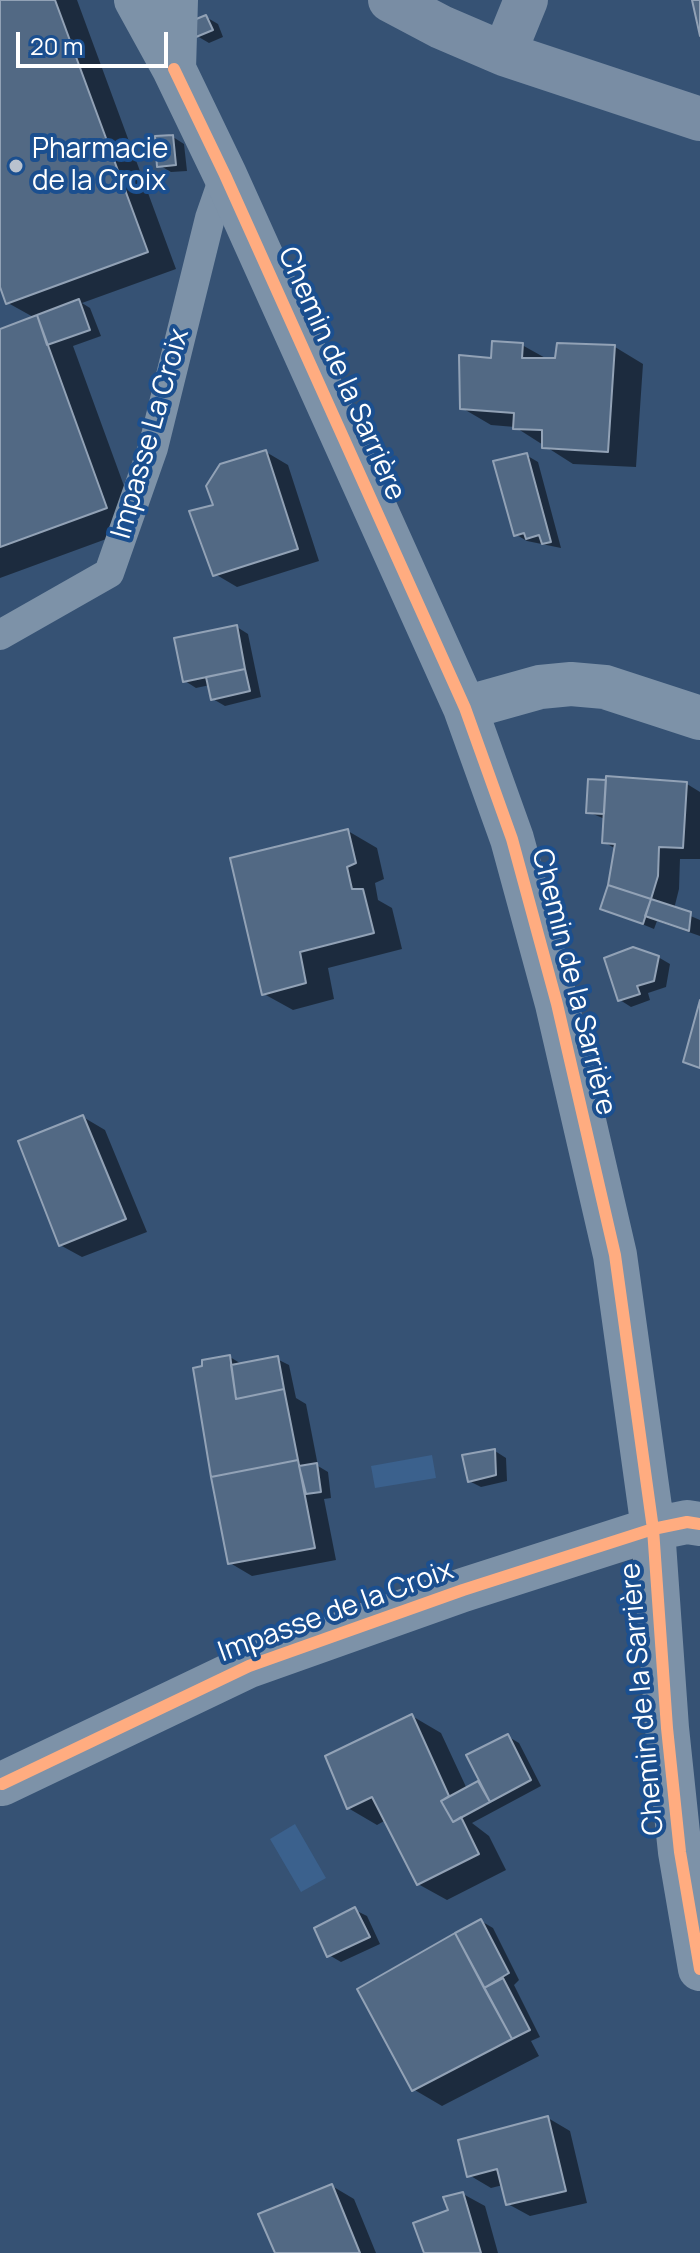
<!DOCTYPE html>
<meta charset="utf-8">
<style>
body{margin:0}
#map{position:relative;width:700px;height:2253px;overflow:hidden;background:#365274;font-family:Manrope,sans-serif}
canvas{display:block}
.scale{position:absolute;left:16px;top:32px;width:152px;height:36px;box-sizing:border-box;border:4px solid #fff;border-top:0;padding-left:10px;font-size:24px;line-height:28px;white-space:nowrap;color:#fff;-webkit-text-stroke:6px #1b4f8f;paint-order:stroke}
</style>
<div id="map">
<canvas width="700" height="2253"></canvas>
<div class="scale">20 m</div>
</div>
<script>
const g = document.querySelector('canvas').getContext('2d');
g.lineJoin = 'round';
function fillPath(path, color) { g.fillStyle = color; g.fill(path, 'evenodd'); }
const poly = rows => new Path2D(rows.map(r => 'M' + r).join(''));
function stroke(path, color, width, dash) { g.strokeStyle = color; g.lineWidth = width; g.lineCap = dash ? 'butt' : 'round'; g.setLineDash(dash || []); g.stroke(path); }
function write(font, color, halo, rows, align = 'center') {
  g.font = font + ' Manrope,sans-serif'; g.lineWidth = 8; g.setLineDash([]); g.textBaseline = 'middle'; g.strokeStyle = halo; g.fillStyle = color; for (const [text, x, y, turn = 0] of rows) {
    g.save(); g.translate(x, y); g.rotate((+turn || 0) * Math.PI / 180); g.textAlign = isNaN(turn) ? turn : align; if (halo) g.strokeText(text, 0, 0); g.fillText(text, 0, 0); g.restore();
  }
}
fillPath(poly([
 [432,1455,436,1478,375,1488,371,1466],
 [295,1824,326,1878,301,1892,270,1839]
]), '#3b618d');
fillPath(poly([
 [0,0,77,0,176,269,82,303,90,308,101,336,73,346,139,527,0,578,0,331,35,318,8,303,0,281],
 [206,17,218,24,223,37,209,43,197,36],
 [173,137,184,144,187,171,171,172,159,165],
 [522,345,549,360,615,347,643,364,636,467,573,464,515,427,491,425,462,408,493,360],
 [266,452,288,465,319,561,237,587,215,574,216,506],
 [526,455,538,462,561,548,527,541,515,534],
 [237,627,248,634,261,697,225,706,213,699,210,685,196,688,185,681],
 [687,784,700,792,700,859,680,859,679,889,674,909,700,920,700,936,657,921,654,929,603,908,616,849,604,842,605,819,588,812],
 [348,831,377,848,384,879,375,883,378,900,392,908,402,949,328,968,334,999,293,1010,264,994],
 [658,957,670,964,666,987,648,993,650,1000,631,1007,620,1000],
 [83,1117,105,1130,147,1232,82,1257,60,1245],
 [230,1357,243,1365,277,1359,289,1365,296,1398,306,1404,318,1466,328,1472,331,1498,324,1499,336,1560,252,1576,230,1563],
 [495,1451,506,1458,507,1481,481,1487,469,1481],
 [412,1716,441,1733,467,1789,481,1782,507,1736,519,1743,541,1786,472,1823,489,1836,506,1870,447,1900,418,1884,386,1820,377,1825,348,1808],
 [355,1910,367,1916,380,1944,341,1962,329,1955],
 [481,1921,493,1928,519,1980,514,1985,540,2037,531,2041,539,2056,442,2106,413,2089],
 [548,2118,570,2131,587,2203,530,2216,508,2204,503,2185,491,2188,469,2175],
 [332,2186,354,2199,376,2253,277,2253],
 [463,2194,485,2206,498,2253,426,2253]
]), '#0007');
const building = poly([
 [0,0,55,0,148,252,6,304,0,287,0,0],
 [692,0,700,0,700,36,692,0],
 [206,15,213,30,196,37,189,22,206,15],
 [173,135,176,165,157,167,155,136,173,135],
 [79,299,90,330,47,345,37,315,79,299],
 [37,315,107,508,0,547,0,329,37,315],
 [492,341,523,343,522,358,555,358,557,343,615,345,608,452,542,448,542,430,513,429,514,413,460,409,459,355,491,358,492,341],
 [266,450,298,549,213,576,189,511,213,505,206,486,220,464,266,450],
 [527,453,551,542,542,544,539,535,526,539,524,533,514,536,493,461,527,453],
 [237,625,245,669,183,682,174,638,237,625],
 [245,669,250,691,211,700,206,677,245,669],
 [606,776,687,782,683,848,659,847,658,876,651,899,608,885,615,844,602,843,606,776],
 [588,779,606,780,604,814,586,813,588,779],
 [348,829,356,863,347,867,352,889,363,889,374,933,300,952,306,983,262,995,230,858,348,829],
 [608,885,651,899,643,924,600,909,608,885],
 [651,899,691,912,689,931,645,916,651,899],
 [633,947,659,956,654,981,637,986,640,994,618,1001,604,958,633,947],
 [700,1000,700,1068,683,1062,700,1000],
 [83,1115,126,1219,59,1246,18,1141,83,1115],
 [230,1355,236,1399,284,1389,298,1460,211,1477,193,1368,202,1366,202,1360,230,1355],
 [278,1356,284,1389,236,1399,231,1365,278,1356],
 [495,1449,496,1475,468,1482,462,1455,495,1449],
 [298,1460,315,1548,228,1564,211,1477,298,1460],
 [317,1463,321,1492,306,1494,299,1466,317,1463],
 [412,1714,449,1796,441,1801,453,1822,461,1817,479,1854,417,1885,372,1797,347,1809,325,1756,412,1714],
 [508,1734,531,1780,490,1802,466,1755,508,1734],
 [478,1781,490,1802,453,1822,441,1801,478,1781],
 [355,1907,370,1937,327,1957,314,1928,355,1907],
 [481,1919,509,1973,484,1988,455,1933,481,1919],
 [455,1933,512,2039,412,2091,357,1989,455,1933],
 [503,1978,530,2030,512,2039,484,1988,503,1978],
 [548,2116,566,2191,506,2205,497,2169,467,2177,458,2140,548,2116],
 [332,2184,360,2253,275,2253,258,2214,332,2184],
 [463,2192,481,2253,424,2253,413,2223,448,2210,443,2197,463,2192]
]);
fillPath(building, '#526984');
stroke(building, '#92a2b6', 2);
stroke(poly([
 [0,635,109,573,153,448,210,218,225,175]
]), '#7d92a8', 30);
stroke(poly([
 [136,0,174,69,176,0],
 [174,69,225,175,465,708,512,839,557,1004,615,1255,653,1529,667,1728,680,1852,700,1969],
 [465,708,540,687,571,684,605,687,700,718],
 [2,1784,249,1666,463,1590,653,1529,687,1522,700,1524]
]), '#7d92a8', 44);
stroke(poly([
 [390,0,441,27,504,54,700,119],
 [504,54,526,0]
]), '#798da4', 44);
stroke(poly([
 [174,69,225,175,465,708,512,839,557,1004,615,1255,653,1529,667,1728,680,1852,700,1969],
 [2,1784,249,1666,463,1590,653,1529,687,1522,700,1524]
]), '#ffac80', 12);
for (const [x, y, r, color] of [
 [16,166,8,"#b9c2ce"]
]) { const dot = new Path2D(); dot.arc(x, y, r, 0, 2 * Math.PI); g.fillStyle = color; g.fill(dot); stroke(dot, '#1b4f8f', 3); }
write('28px', '#fff', '#1b4f8f', [
 ["Pharmacie",32,150],
 ["de la Croix",32,182]
], 'left');
write('28px', '#fff', '#1b4f8f', [
 ["Chemin de la Sarrière",341,374,66],
 ["Impasse La Croix",151,434,-74],
 ["Chemin de la Sarrière",573,982,76],
 ["Impasse de la Croix",336,1612,-20],
 ["Chemin de la Sarrière",643,1699,-95]
]);
</script>
